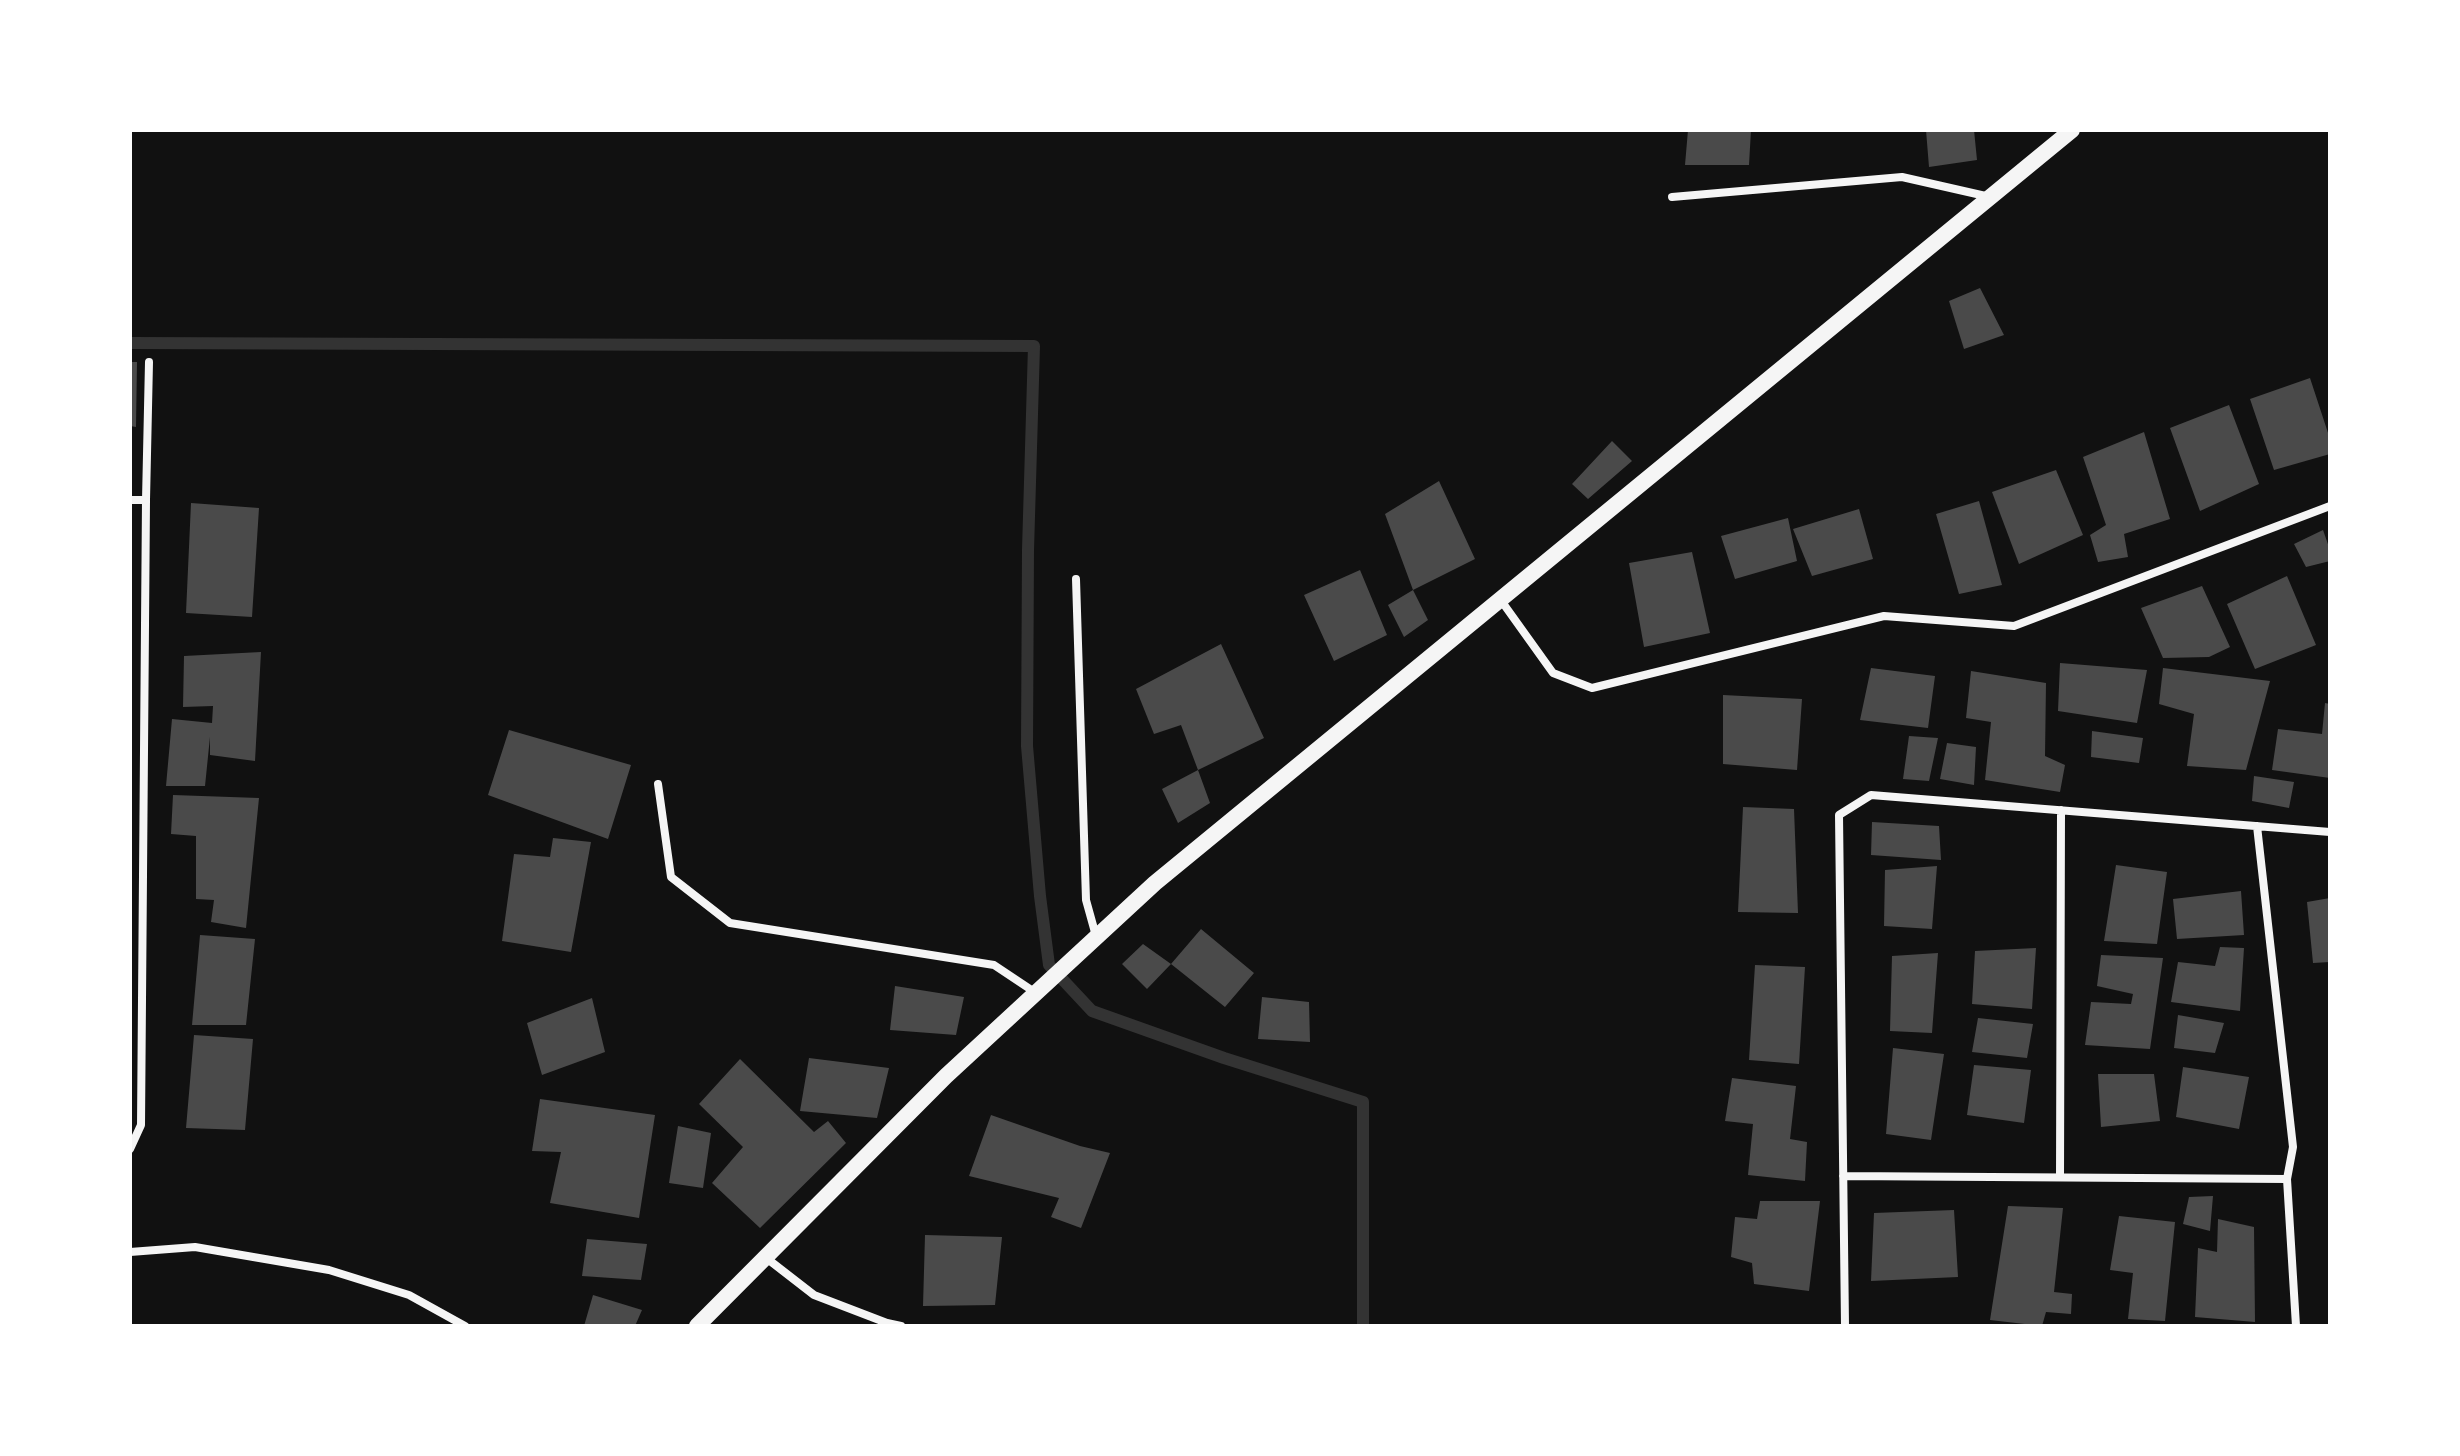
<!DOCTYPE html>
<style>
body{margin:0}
#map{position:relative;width:2460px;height:1456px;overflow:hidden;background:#111;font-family:Poppins,sans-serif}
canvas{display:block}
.frame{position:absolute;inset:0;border:132px solid #fff;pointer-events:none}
</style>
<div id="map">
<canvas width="2460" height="1456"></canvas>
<div class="frame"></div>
</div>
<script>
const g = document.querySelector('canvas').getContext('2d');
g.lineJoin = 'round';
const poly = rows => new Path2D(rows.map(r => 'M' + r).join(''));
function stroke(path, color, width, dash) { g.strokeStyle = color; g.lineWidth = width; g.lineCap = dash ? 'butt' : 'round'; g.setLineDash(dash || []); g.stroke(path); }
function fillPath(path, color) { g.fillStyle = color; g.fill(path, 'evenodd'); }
stroke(poly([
 [130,343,1034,346,1028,550,1027,746,1040,896,1049,965,1092,1011,1224,1058,1363,1102,1363,1326]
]), '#333', 12);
fillPath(poly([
 [1688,130,1751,130,1749,165,1685,165],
 [1926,130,1974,130,1977,160,1929,167],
 [1980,288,2004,335,1964,349,1949,301],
 [130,362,137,362,136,427,130,426],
 [2310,378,2330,439,2330,454,2274,470,2250,399],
 [2229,405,2259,484,2200,511,2170,428],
 [2144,432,2170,519,2124,534,2128,557,2098,562,2090,535,2106,525,2083,457],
 [1612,441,1632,461,1588,499,1572,484],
 [2056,470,2083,535,2019,564,1992,492],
 [1439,481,1475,559,1413,590,1385,514],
 [1979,501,2002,585,1959,594,1936,514],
 [191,503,259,508,252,617,186,613],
 [1859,509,1873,559,1812,576,1793,529],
 [1788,518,1797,561,1735,579,1721,536],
 [2323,530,2330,550,2330,561,2306,567,2294,544],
 [1692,552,1710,633,1644,647,1629,563],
 [1360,570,1387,635,1334,661,1304,595],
 [2287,576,2316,645,2255,669,2227,604],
 [2202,586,2230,647,2209,657,2163,658,2141,608],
 [1413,590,1428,620,1404,637,1388,605],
 [1221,644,1264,738,1198,770,1181,725,1154,734,1136,689],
 [261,652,255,761,210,755,210,737,205,786,166,786,172,719,212,723,213,706,183,707,184,656],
 [2060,663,2147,670,2137,723,2058,711],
 [1871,668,1935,676,1928,728,1860,720],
 [2163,668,2270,681,2246,770,2187,766,2194,714,2159,704],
 [1971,671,2046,683,2045,756,2065,765,2060,792,1985,780,1991,722,1966,718],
 [1723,695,1802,699,1797,770,1723,764],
 [2325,703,2330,704,2330,778,2272,770,2278,729,2322,734],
 [509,730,631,765,608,839,488,795],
 [2092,731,2143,738,2139,763,2091,757],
 [1909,736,1938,738,1929,781,1903,779],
 [1947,743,1976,747,1974,785,1940,779],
 [1198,770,1210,803,1178,823,1162,789],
 [2254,776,2294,782,2289,808,2252,801],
 [173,795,259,798,246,928,211,922,214,900,196,899,196,836,171,834],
 [1743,807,1794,809,1798,913,1738,912],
 [1872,822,1939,826,1941,860,1871,855],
 [553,838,591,842,571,952,502,941,514,854,550,857],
 [2116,865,2167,872,2157,944,2104,941],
 [1937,866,1932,929,1884,926,1885,870],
 [2241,891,2244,935,2177,939,2173,899],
 [2330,898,2330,962,2313,963,2307,902],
 [1201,929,1254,973,1225,1007,1171,964],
 [200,935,255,939,246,1025,192,1025],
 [1143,944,1171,964,1147,989,1122,964],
 [2220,947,2244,948,2240,1011,2171,1002,2178,962,2215,966],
 [2036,948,2032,1009,1972,1004,1975,951],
 [1938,953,1932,1033,1890,1031,1892,956],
 [2101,955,2163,958,2150,1049,2085,1045,2091,1002,2131,1004,2133,994,2097,986],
 [1755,965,1805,967,1799,1064,1749,1060],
 [895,986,964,997,956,1035,890,1030],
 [1262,997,1309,1002,1310,1042,1258,1039],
 [592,998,605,1052,542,1075,527,1023],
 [2178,1015,2224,1023,2215,1053,2174,1048],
 [1978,1018,2033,1024,2027,1058,1972,1052],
 [194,1035,253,1039,245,1130,186,1128],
 [1893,1048,1944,1054,1931,1140,1886,1134],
 [809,1058,889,1068,877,1118,800,1111],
 [740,1059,814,1132,828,1121,846,1143,760,1228,712,1183,743,1147,699,1104],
 [1974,1065,2031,1070,2024,1123,1967,1115],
 [2183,1067,2249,1077,2239,1129,2176,1117],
 [2098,1074,2154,1074,2160,1121,2101,1127],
 [1732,1078,1796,1086,1790,1139,1807,1142,1805,1181,1748,1175,1753,1124,1725,1121],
 [540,1099,655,1115,639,1218,550,1203,561,1152,532,1151],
 [991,1115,1080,1146,1110,1153,1081,1228,1051,1217,1059,1198,969,1176],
 [678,1126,711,1133,703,1188,669,1183],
 [2213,1196,2210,1231,2183,1224,2189,1197],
 [1760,1201,1820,1201,1809,1291,1754,1284,1752,1263,1731,1257,1735,1217,1757,1219],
 [2008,1206,2063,1208,2054,1292,2072,1294,2071,1314,2046,1312,2042,1326,1990,1320],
 [1954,1210,1958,1277,1871,1281,1874,1213],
 [2119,1216,2175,1222,2165,1321,2128,1319,2133,1273,2110,1270],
 [2218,1219,2254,1227,2255,1322,2195,1317,2198,1248,2217,1252],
 [925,1235,1002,1237,995,1305,923,1306],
 [587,1239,647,1244,641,1280,582,1276],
 [593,1295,642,1310,635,1326,584,1326]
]), '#4a4a4a');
stroke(poly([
 [1672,197,1902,177,1990,197],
 [130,500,146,500,141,1125,130,1149],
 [146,500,149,362],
 [1076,579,1086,900,1096,936],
 [1500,599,1553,673,1592,688,1884,616,2014,626,2330,506],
 [658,784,671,877,730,923,994,965,1036,993],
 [1843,1176,2287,1179,2293,1147,2257,826],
 [2060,1177,2061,810],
 [2287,1179,2296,1326],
 [130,1252,195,1247,329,1270,409,1295,465,1326],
 [765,1257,814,1295,887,1323,901,1326],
 [1845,1326,1839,815,1871,795,2330,832]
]), '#f5f5f5', 8);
stroke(poly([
 [697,1326,946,1076,1155,883,2072,130]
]), '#f5f5f5', 16);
</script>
